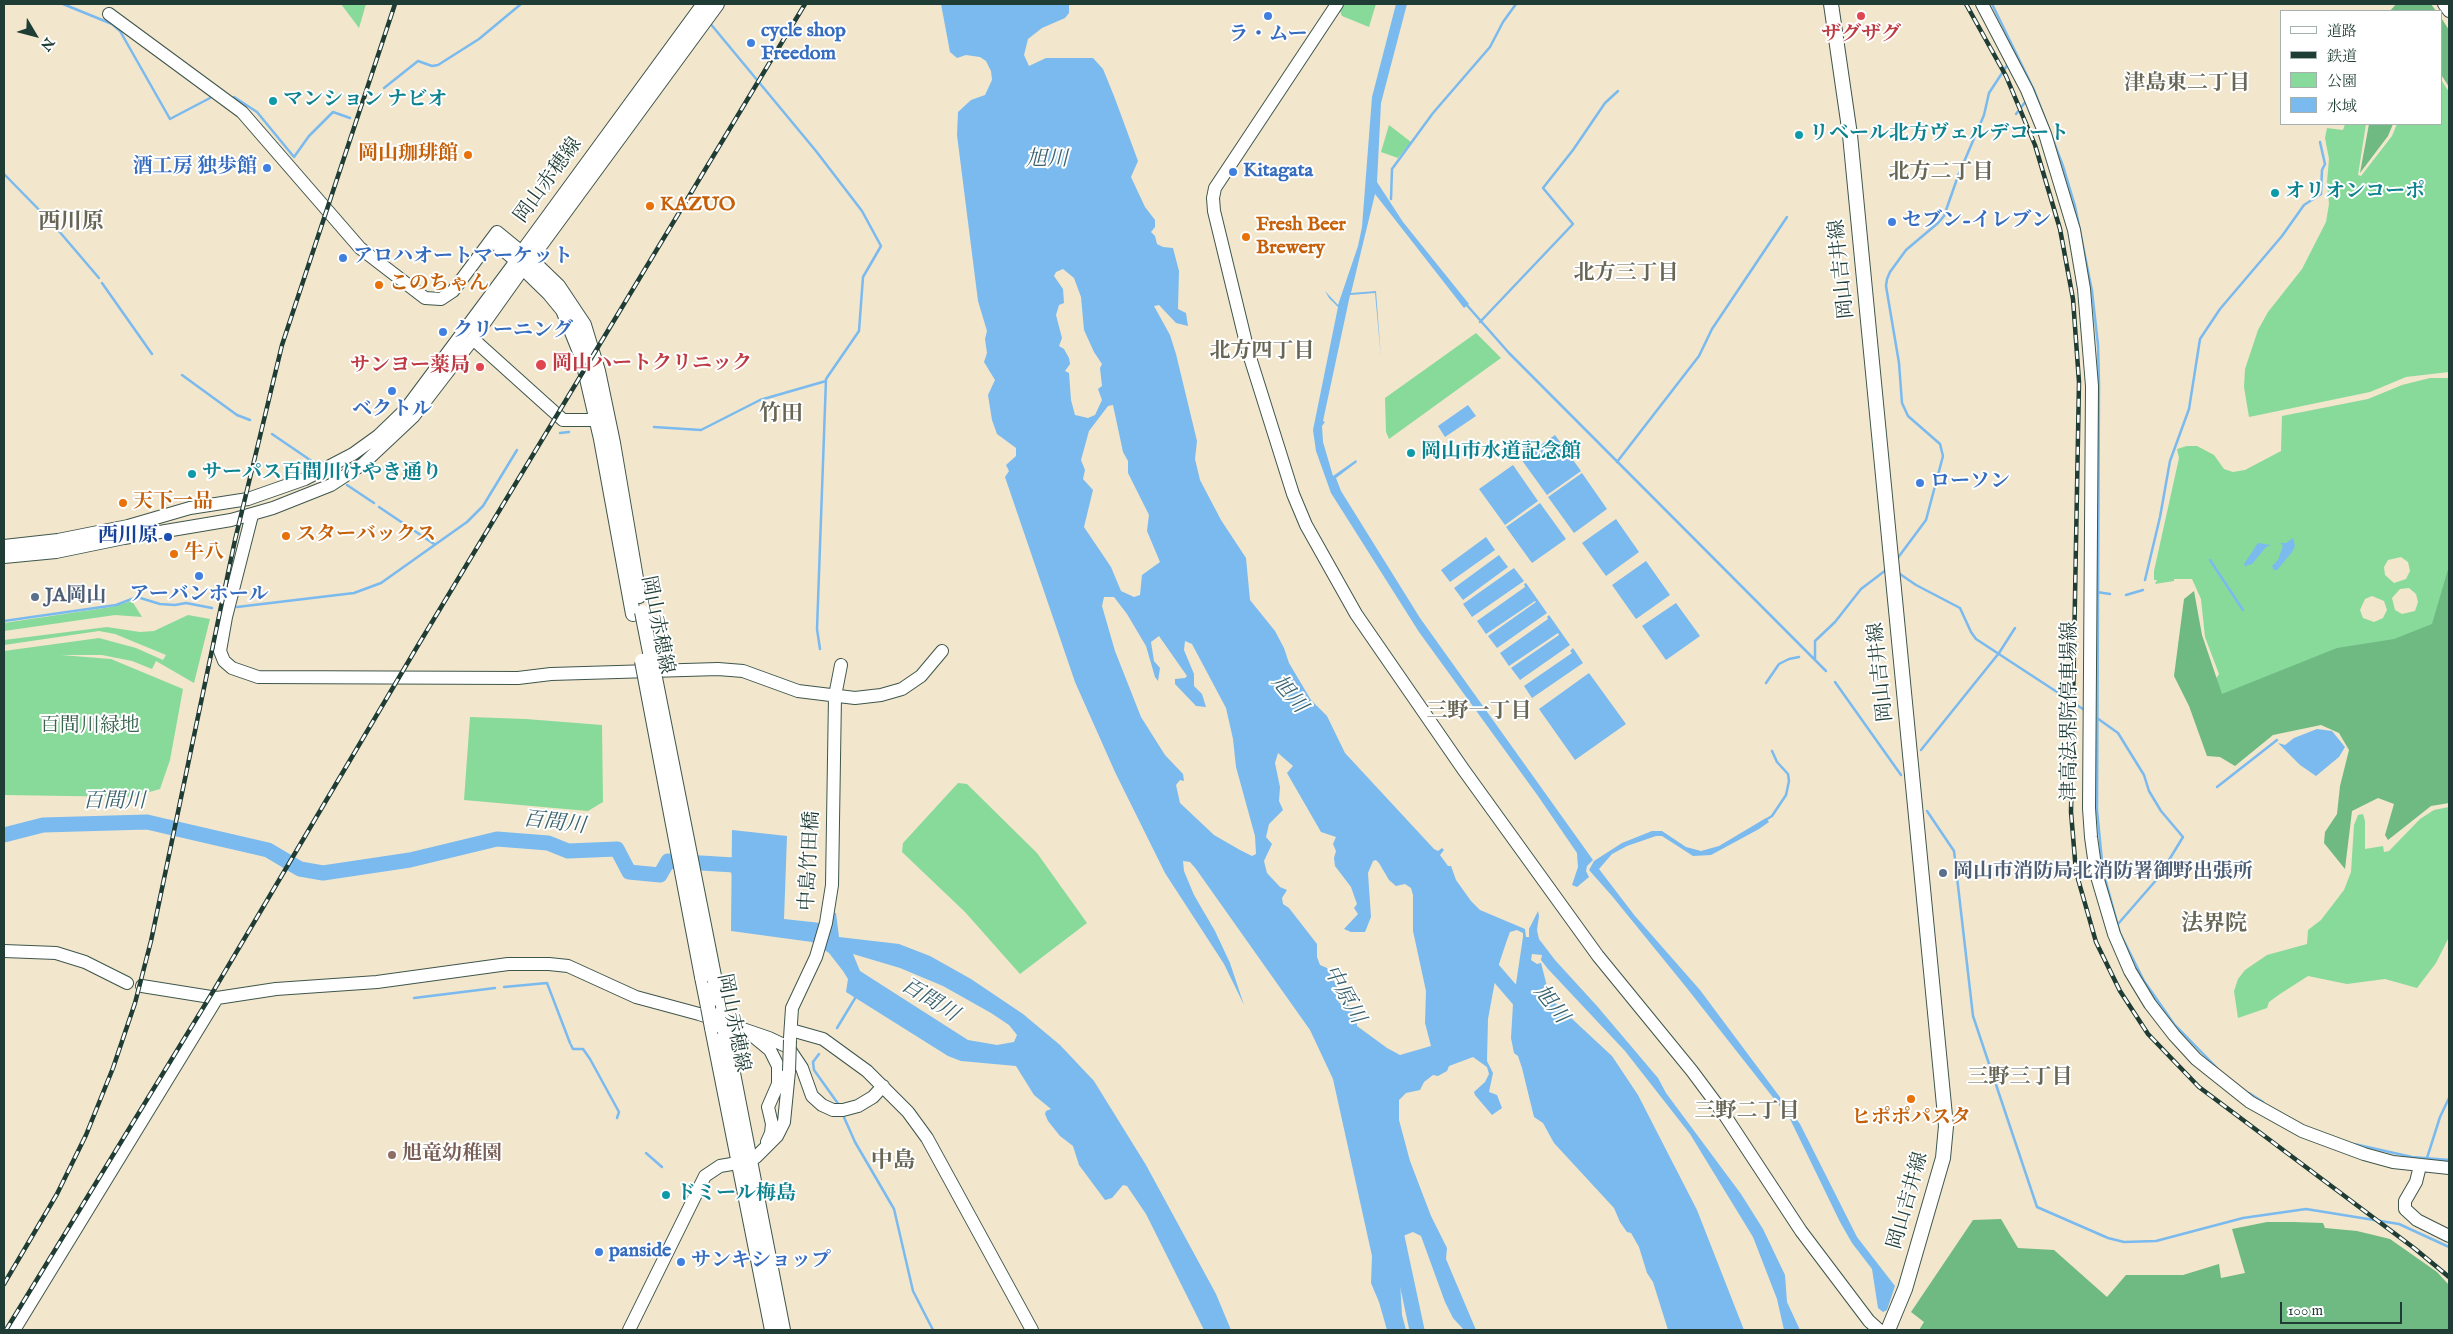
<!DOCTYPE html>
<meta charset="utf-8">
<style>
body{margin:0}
#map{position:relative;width:2453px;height:1334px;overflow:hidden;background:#f2e6cd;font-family:"IM FELL English","Noto Serif JP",serif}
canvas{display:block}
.frame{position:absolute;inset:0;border:5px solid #1f3d34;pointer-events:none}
.legend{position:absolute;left:2280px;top:10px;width:162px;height:115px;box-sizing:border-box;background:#fff;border:1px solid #a5b1ae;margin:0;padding:6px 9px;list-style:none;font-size:15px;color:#1f3d34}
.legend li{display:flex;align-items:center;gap:10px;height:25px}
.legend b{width:25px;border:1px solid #a5b1ae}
.north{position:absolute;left:10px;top:10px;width:50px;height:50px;-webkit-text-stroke:4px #fff;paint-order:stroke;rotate:127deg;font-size:14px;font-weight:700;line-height:20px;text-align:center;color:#1f3d34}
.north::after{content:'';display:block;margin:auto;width:18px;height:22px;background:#1f3d34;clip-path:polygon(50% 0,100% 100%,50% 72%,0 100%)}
.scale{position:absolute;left:2280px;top:1302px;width:122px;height:22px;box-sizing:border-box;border:2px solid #1f3d34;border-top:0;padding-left:6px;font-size:15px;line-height:18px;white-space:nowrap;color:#1f3d34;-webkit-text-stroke:4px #fff;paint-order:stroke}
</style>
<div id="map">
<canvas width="2453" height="1334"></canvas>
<div class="frame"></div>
<ul class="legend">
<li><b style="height:6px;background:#fff"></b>道路</li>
<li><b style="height:6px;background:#1f3d34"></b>鉄道</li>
<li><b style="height:14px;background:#88da9a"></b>公園</li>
<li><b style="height:14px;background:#7abaee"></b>水域</li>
</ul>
<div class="north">N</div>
<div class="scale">100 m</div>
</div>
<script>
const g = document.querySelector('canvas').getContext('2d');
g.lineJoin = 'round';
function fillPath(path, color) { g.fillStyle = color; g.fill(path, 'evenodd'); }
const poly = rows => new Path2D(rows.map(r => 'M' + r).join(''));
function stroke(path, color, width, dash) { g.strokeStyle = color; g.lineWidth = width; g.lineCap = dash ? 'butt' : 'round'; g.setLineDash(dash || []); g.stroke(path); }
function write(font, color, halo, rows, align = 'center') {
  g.font = font + ' "IM FELL English","Noto Serif JP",serif'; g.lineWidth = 4; g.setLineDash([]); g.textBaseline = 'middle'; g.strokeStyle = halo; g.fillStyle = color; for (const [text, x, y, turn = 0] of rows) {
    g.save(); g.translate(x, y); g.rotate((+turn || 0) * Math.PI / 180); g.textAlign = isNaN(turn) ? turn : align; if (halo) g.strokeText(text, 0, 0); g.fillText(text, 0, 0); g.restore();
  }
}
fillPath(poly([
 [341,4,366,4,359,28],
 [1345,4,1376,4,1369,27,1342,16,1340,11],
 [2442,81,2449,92,2449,372,2406,377,2370,392,2249,417,2244,387,2245,369,2258,330,2268,312,2302,269,2326,222,2329,204,2327,182,2329,159,2325,138,2327,128,2343,130,2345,124,2366,124,2358,175,2361,176,2392,136,2397,124,2442,124],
 [1389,125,1411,142,1398,158,1381,152],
 [1476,333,1501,358,1389,439,1386,432,1385,398],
 [2430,378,2449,378,2449,639,2245,743,2211,686,2219,674,2205,637,2201,599,2192,579,2174,579,2174,581,2155,584,2157,580,2154,580,2154,571,2179,458,2177,449,2187,446,2197,446,2214,455,2224,469,2233,472,2245,470,2281,451,2282,416,2368,399,2402,385],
 [2401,557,2408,562,2410,571,2406,579,2394,583,2385,575,2384,567,2388,560],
 [2409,588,2416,594,2418,602,2415,611,2402,614,2395,610,2392,598,2400,589],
 [2372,596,2384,601,2387,610,2383,618,2374,622,2363,618,2360,610,2365,599],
 [132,601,142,617,115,615,4,631,4,623,111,607],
 [188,615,210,619,194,683,156,661,152,669,132,661,102,655,61,655,111,659,183,689,170,760,160,789,132,797,4,795,4,651,99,638,136,648,163,660,166,655,115,634,99,631,4,645,4,640,107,627,140,632,154,631],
 [470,717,526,719,602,725,603,802,588,811,464,800],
 [958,783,967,784,1037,853,1087,923,1020,974,965,912,902,852,903,843],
 [2449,807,2449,937,2436,963,2417,988,2385,979,2347,984,2308,976,2280,994,2269,1002,2267,1008,2238,1018,2234,991,2238,979,2245,970,2267,955,2307,944,2308,930,2321,920,2344,890,2351,872,2354,825,2358,815,2363,814,2365,821,2365,849,2383,846,2384,852,2389,851,2420,819,2434,810]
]), '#88da9a');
fillPath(poly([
 [2396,4,2431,4,2436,11,2390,11],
 [2442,19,2449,30,2449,87,2442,76],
 [2369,124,2393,124,2388,136,2360,173],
 [2449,566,2449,803,2431,806,2388,840,2385,835,2394,804,2378,798,2352,811,2345,869,2324,843,2325,832,2337,814,2340,786,2349,750,2339,733,2321,725,2273,735,2235,766,2220,757,2207,756,2189,706,2174,676,2184,599,2194,591,2202,635,2222,694,2337,648,2394,639,2432,624],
 [2001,1219,2018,1248,2054,1250,2107,1297,2126,1275,2183,1275,2219,1264,2221,1278,2245,1273,2232,1229,2267,1222,2293,1222,2323,1223,2325,1228,2357,1231,2390,1239,2437,1272,2449,1285,2449,1330,1919,1330,1924,1322,1911,1312,1973,1220]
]), '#6eba82');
fillPath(poly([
 [941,4,1069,4,1069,13,1065,18,1042,28,1028,39,1024,55,1029,66,1046,58,1093,58,1103,69,1114,96,1138,161,1131,177,1145,207,1155,220,1155,227,1151,232,1155,236,1157,244,1163,247,1173,248,1179,271,1178,309,1186,313,1188,326,1176,323,1159,305,1154,306,1170,335,1176,354,1197,441,1195,459,1200,480,1221,520,1246,558,1250,600,1275,631,1284,648,1289,663,1311,700,1327,716,1345,753,1434,849,1438,851,1442,848,1444,850,1440,855,1448,866,1451,866,1456,880,1471,901,1480,910,1525,929,1526,937,1529,937,1529,929,1538,911,1539,916,1537,930,1539,939,1555,960,1597,1006,1658,1078,1666,1093,1741,1194,1763,1229,1785,1275,1787,1302,1800,1330,1784,1330,1777,1299,1753,1237,1690,1134,1625,1051,1548,969,1541,960,1542,955,1532,954,1531,960,1537,964,1541,963,1549,994,1555,1003,1612,1056,1638,1095,1697,1210,1744,1330,1668,1330,1653,1282,1647,1273,1639,1247,1631,1233,1627,1232,1620,1222,1614,1208,1554,1143,1543,1123,1534,1117,1522,1068,1518,1056,1514,1053,1511,1038,1513,1004,1523,937,1523,933,1517,930,1510,932,1507,940,1497,970,1488,1019,1487,1061,1493,1073,1489,1092,1497,1095,1502,1108,1492,1115,1475,1095,1474,1092,1485,1082,1489,1074,1487,1067,1473,1057,1449,1066,1447,1071,1438,1076,1433,1075,1424,1082,1420,1090,1406,1093,1399,1100,1399,1120,1410,1161,1431,1216,1447,1248,1446,1259,1476,1330,1464,1330,1453,1318,1445,1302,1421,1236,1413,1232,1403,1236,1399,1263,1402,1315,1406,1330,1387,1330,1379,1302,1371,1283,1372,1256,1333,1079,1310,1030,1196,869,1190,862,1183,861,1184,871,1194,895,1215,931,1230,963,1244,1005,1224,964,1165,873,1115,772,1075,682,1005,477,1009,471,1006,465,1016,456,1016,448,997,434,992,420,988,395,995,380,984,362,987,353,985,339,987,331,978,301,957,135,958,112,971,100,985,95,992,80,991,71,986,61,980,57,966,55,957,58,950,52],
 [1063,269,1074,278,1081,297,1084,330,1094,352,1102,364,1100,368,1102,386,1098,389,1102,400,1095,415,1088,418,1075,415,1071,400,1069,373,1065,371,1070,364,1069,358,1064,349,1059,346,1062,338,1056,315,1059,305,1064,303,1063,289,1054,276,1056,272],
 [1113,405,1123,452,1128,461,1128,473,1149,515,1147,531,1160,562,1142,575,1140,595,1134,597,1121,591,1111,567,1084,527,1093,490,1083,479,1085,470,1081,460,1089,431,1108,406],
 [1104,597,1114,597,1127,614,1146,646,1155,677,1158,681,1160,668,1154,661,1151,642,1159,636,1187,676,1185,678,1175,679,1175,684,1196,706,1206,707,1202,694,1194,686,1194,674,1184,650,1185,641,1192,644,1226,708,1233,739,1236,767,1255,836,1256,854,1252,856,1240,850,1214,835,1180,803,1176,785,1180,780,1184,781,1183,774,1165,755,1141,717,1115,651,1102,606],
 [1278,753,1293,766,1287,773,1321,832,1336,837,1333,844,1336,851,1334,858,1335,866,1351,887,1357,904,1354,908,1358,914,1344,929,1351,932,1365,932,1371,917,1368,873,1373,861,1376,860,1379,863,1389,880,1396,886,1405,884,1411,888,1413,895,1413,931,1426,991,1425,1023,1431,1046,1400,1055,1387,1048,1357,1026,1357,1018,1347,1003,1339,1003,1335,991,1337,987,1327,968,1320,965,1317,957,1317,944,1289,908,1283,904,1282,898,1287,890,1280,887,1267,873,1264,861,1272,844,1266,837,1269,824,1283,810,1279,801,1280,787,1275,763],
 [1396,4,1407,4,1381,103,1377,182,1403,222,1469,304,1464,308,1375,194,1351,293,1376,291,1381,358,1375,293,1350,295,1323,421,1325,422,1322,426,1323,442,1333,476,1356,460,1357,462,1336,478,1341,491,1420,618,1593,860,1587,866,1586,871,1589,877,1577,887,1572,885,1578,867,1577,853,1538,796,1419,632,1331,493,1316,451,1313,430,1338,307,1329,298,1325,291,1338,305,1358,246,1362,227,1372,97],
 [1468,405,1476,416,1445,437,1438,426],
 [1555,435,1581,471,1547,495,1521,459],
 [1513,465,1538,501,1505,525,1479,489],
 [1582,473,1607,509,1574,533,1548,497],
 [1540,503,1566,539,1532,563,1506,527],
 [1616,519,1639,552,1606,576,1582,543],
 [1486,537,1495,550,1450,582,1441,570],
 [2293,538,2295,546,2292,552,2277,570,2274,570,2272,566,2278,560,2283,546,2280,543,2286,543],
 [2258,543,2271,545,2266,547,2252,564,2245,566,2244,564],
 [1499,555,1508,567,1463,600,1454,588],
 [1646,561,1670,595,1636,619,1612,585],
 [1514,568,1524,581,1472,617,1463,604],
 [1526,583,1547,613,1497,648,1488,636,1536,602,1535,601,1486,634,1477,621,1525,587,1524,584],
 [1676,603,1700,636,1666,660,1642,626],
 [1549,615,1570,645,1520,680,1511,668,1559,635,1558,633,1509,666,1500,653,1548,619,1547,617],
 [1573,648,1583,663,1532,698,1524,686,1572,653,1570,651],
 [1589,673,1626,724,1575,760,1539,709],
 [2317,729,2332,731,2345,747,2339,757,2316,776,2300,765,2278,743,2285,745,2294,738],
 [1766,818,1769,822,1759,829,1711,855,1693,856,1662,836,1656,836,1627,846,1612,854,1599,869,1635,916,1700,990,1800,1124,1857,1237,1895,1286,1887,1310,1883,1312,1878,1308,1872,1269,1852,1243,1840,1222,1790,1119,1686,987,1612,896,1589,870,1594,861,1622,843,1652,831,1662,831,1686,847,1701,851,1719,846],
 [732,830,787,836,784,919,821,923,831,912,836,913,839,937,899,944,930,956,971,979,1023,1014,1060,1045,1094,1081,1146,1165,1216,1294,1231,1330,1204,1330,1146,1214,1127,1186,1123,1185,1112,1198,1105,1200,1079,1165,1073,1146,1060,1136,1048,1121,1045,1114,1046,1111,1051,1109,1034,1095,1016,1066,961,1061,948,1056,846,992,848,979,843,971,829,953,812,942,731,931],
 [853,954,900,968,943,986,991,1013,1009,1025,1017,1035,1014,1042,997,1045,968,1040,860,971]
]), '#7abaee');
stroke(poly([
 [63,4,112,24,120,31,170,119,210,98],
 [1992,4,2034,90,2063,166,2075,206,2092,291,2098,345,2099,383,2097,810,2103,871,2120,933,2144,981,2174,1024,2217,1068],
 [709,22,816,151,862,211,881,246,863,277,859,331,826,379,817,629,820,649],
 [384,88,418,61,432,66,438,65,479,39,521,4],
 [234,97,257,112,294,157,309,136,333,112,350,118],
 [2016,114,2026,101],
 [4,174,52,223,99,278],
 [1391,199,1392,169,1433,113,1490,47,1503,22,1516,4],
 [102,283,152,354],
 [1465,303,1509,353,1826,671],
 [1480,322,1573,224,1543,188,1573,150,1605,103,1618,91],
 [182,375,237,415,250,420],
 [654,427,701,430,760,400,826,381],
 [560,433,569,432],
 [272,434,316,464],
 [1617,462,1699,356,1712,329,1787,217],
 [347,485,374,503],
 [379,507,434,544],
 [1897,559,1926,520,1943,456,1940,444,1908,416,1902,403,1899,363,1886,286,1887,279,1890,272,1906,250,1938,223,1944,216,1958,176,1984,115,1989,93,2008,64],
 [2210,560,2243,610],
 [1897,572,1916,585,1960,608,1971,632,1976,639,2086,711],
 [2145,580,2160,517,2170,461,2189,409,2200,339,2220,309,2282,236,2304,205,2321,194,2322,170,2325,164,2320,142],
 [2097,592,2110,594],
 [2126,595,2143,590],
 [237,607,354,593,381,583,467,522,483,506,517,450],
 [4,621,116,605,137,597,160,604,175,605,186,603,212,608],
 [1815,659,1815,641,1835,622,1861,589,1886,570],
 [1835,682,1901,775],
 [1766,683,1779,664,1789,659,1799,657],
 [2097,718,2118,733,2144,775,2149,791,2161,811,2183,837,2158,878,2118,924],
 [1921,750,1999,653,2015,628],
 [2217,787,2277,740],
 [1927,811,1954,851,1973,1016,2037,1207,2108,1238,2124,1242,2156,1241,2243,1218,2306,1209,2399,1224,2449,1247],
 [1764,821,1772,816,1786,795,1789,781,1788,774,1777,762,1772,751],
 [504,987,547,983,570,1043],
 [414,998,495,988],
 [837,1028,857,995],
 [571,1045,573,1049,583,1049,590,1059,619,1112,617,1118],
 [819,1054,813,1062,814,1070,839,1105],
 [2249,1093,2263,1102],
 [843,1115,855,1142,894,1209,913,1291,933,1330],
 [2354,1144,2412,1157,2449,1160],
 [646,1153,662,1167],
 [2427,1158,2440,1117,2449,1098]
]), '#7abaee', 2.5);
stroke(poly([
 [4,835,43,825,147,822,268,850,300,869,323,873,410,860,497,839,548,843,568,851,617,849,629,872,660,875,668,861,734,865,746,879],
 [1483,958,1527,1009],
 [1396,1232,1417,1330]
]), '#7abaee', 15);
const secondary = poly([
 [1337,4,1215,188,1213,198,1214,211,1248,351,1293,494,1306,525,1356,614,1463,769,1598,956,1692,1071,1724,1114,1801,1231,1869,1321,1879,1330],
 [1982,4,2027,90,2045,134,2074,230,2084,289,2092,386,2089,808,2091,837,2096,873,2114,934,2130,971,2150,1004,2174,1035,2196,1059,2250,1102,2302,1131,2364,1154,2393,1162,2449,1168],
 [2444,4,2449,11],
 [473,339,563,420,605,420],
 [252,515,226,617,220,651,224,661,232,668,258,677,518,678,551,674,718,669,743,671,798,691,855,698,881,695,902,689,921,676,942,651],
 [4,546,58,540,128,526,190,508,248,499,305,479,353,454,378,436,405,410,516,261,491,240],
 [4,557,56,552,124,538,231,520,273,508,331,485,363,464,413,417,473,339,530,259,497,232,453,291,441,299,425,298,360,248,242,112,109,14],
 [4,951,56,953,85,962,127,983],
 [142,986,217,998,276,989,377,982,508,964,549,964,568,966,636,997,699,1014,769,1038,788,1047,802,1068,812,1096,822,1105,833,1110,843,1110,858,1106,873,1097,883,1086],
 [791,1030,823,1039,867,1071,908,1112,927,1138,1032,1330],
 [753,1036,770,1050,778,1066,778,1084,768,1107,772,1124,771,1133,767,1142],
 [790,1038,792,1008,816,957,826,923,832,885,835,696,841,665],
 [2420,1166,2416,1182,2405,1201,2405,1209,2417,1220,2449,1236],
 [14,1330,217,998],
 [629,1330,705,1176,720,1166,749,1161,756,1157,777,1136,784,1122,789,1071]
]);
const primary = poly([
 [1831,4,1850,135,1946,1126,1943,1158,1905,1289,1888,1330],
 [639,596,613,443,598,371,584,325,558,286,530,259,717,4],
 [633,614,601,439,582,357,563,310,549,293,516,261,704,4],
 [702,977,708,1007],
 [715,981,721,1013],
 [712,1028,772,1330],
 [725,1032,783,1330]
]);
stroke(secondary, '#3f564b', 14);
stroke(primary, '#3f564b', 16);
stroke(secondary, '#fff', 12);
stroke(primary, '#fff', 14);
const rail = poly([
 [1966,4,2006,76,2035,145,2060,229,2073,299,2079,382,2071,812,2076,872,2096,942,2120,991,2148,1034,2199,1087,2414,1248,2449,1277],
 [4,1284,57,1194,86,1135,113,1068,135,1003,151,941,235,540,282,345,395,4],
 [6,1330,214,990,417,647,805,4]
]);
stroke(rail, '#1f3d34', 4.5);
stroke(rail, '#fff', 2.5, [8]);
const secondaryBridge = poly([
 [789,1071,790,1040]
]);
const primaryBridge = poly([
 [642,612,715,981],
 [642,661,702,977],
 [708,1007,712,1028],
 [721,1013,725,1032]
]);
stroke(secondaryBridge, '#3f564b', 14, []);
stroke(primaryBridge, '#3f564b', 16, []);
stroke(secondaryBridge, '#fff', 12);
stroke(primaryBridge, '#fff', 14);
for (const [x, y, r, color] of [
 [1268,16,5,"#3f7fe0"],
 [1861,16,5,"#e0444e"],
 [751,43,5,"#3f7fe0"],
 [273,101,5,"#0f9aa8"],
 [1799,135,5,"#0f9aa8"],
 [468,155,5,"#e8710a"],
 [267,168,5,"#3f7fe0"],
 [1233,172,5,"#3f7fe0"],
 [2275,193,5,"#0f9aa8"],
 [650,206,5,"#e8710a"],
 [1892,222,5,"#3f7fe0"],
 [1246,237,5,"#e8710a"],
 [343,258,5,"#3f7fe0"],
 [379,285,5,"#e8710a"],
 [443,332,5,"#3f7fe0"],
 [541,365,6,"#e0444e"],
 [480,367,5,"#e0444e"],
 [392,391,5,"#3f7fe0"],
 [1411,453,5,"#0f9aa8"],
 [192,474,5,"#0f9aa8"],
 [1920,483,5,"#3f7fe0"],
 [123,503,5,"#e8710a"],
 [286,536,5,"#e8710a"],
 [168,537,5,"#1a4fb4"],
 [174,554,5,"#e8710a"],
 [199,576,5,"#3f7fe0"],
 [35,597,5,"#5c6f8a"],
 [1943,873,5,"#5c6f8a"],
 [1911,1099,5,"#e8710a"],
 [392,1155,5,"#8d6e63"],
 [666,1195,5,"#0f9aa8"],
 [599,1252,5,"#3f7fe0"],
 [681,1262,5,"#3f7fe0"]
]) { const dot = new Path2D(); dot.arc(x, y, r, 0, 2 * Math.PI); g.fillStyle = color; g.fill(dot); stroke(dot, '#fff', 2); }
write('bold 20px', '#366cbe', '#fff', [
 ["cycle shop",761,32],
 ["Freedom",761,55],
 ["ラ・ムー",1268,36,"center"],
 ["酒工房 独歩館",257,168,"right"],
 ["Kitagata",1243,172],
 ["セブン-イレブン",1902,222],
 ["アロハオートマーケット",353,258],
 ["クリーニング",453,332],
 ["ベクトル",392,411,"center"],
 ["ローソン",1930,483],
 ["アーバンホール",199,596,"center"],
 ["panside",609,1252],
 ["サンキショップ",691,1262]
], 'left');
write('bold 20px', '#be3a42', '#fff', [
 ["ザグザグ",1861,36],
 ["岡山ハートクリニック",552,365,"left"],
 ["サンヨー薬局",470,367,"right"]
]);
write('bold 20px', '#0d838f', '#fff', [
 ["マンション ナビオ",283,101],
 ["リベール北方ヴェルデコート",1809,135],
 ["オリオンコーポ",2285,193],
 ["岡山市水道記念館",1421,453],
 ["サーパス百間川けやき通り",202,474],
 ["ドミール梅島",676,1195]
], 'left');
write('bold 20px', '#c56008', '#fff', [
 ["岡山珈琲館",458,155,"right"],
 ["KAZUO",660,206],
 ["Fresh Beer",1256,226],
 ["Brewery",1256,249],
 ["このちゃん",389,285],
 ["天下一品",133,503],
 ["スターバックス",296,536],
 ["牛八",184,554],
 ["ヒポポパスタ",1911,1119,"center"]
], 'left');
write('20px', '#1f3d34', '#fff', [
 ["岡山赤穂線",549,181,-54],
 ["岡山吉井線",1843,269,-96],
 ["岡山赤穂線",656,625,79],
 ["岡山吉井線",1882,672,-96],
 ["津高法界院停車場線",2071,711,-90],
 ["中島竹田橋",811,861,-87],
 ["岡山赤穂線",732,1023,79],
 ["岡山吉井線",1909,1201,-74]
]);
write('bold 20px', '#164399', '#fff', [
 ["西川原",158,537]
], 'right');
write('bold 20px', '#4e5e75', '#fff', [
 ["JA岡山",45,597],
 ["岡山市消防局北消防署御野出張所",1953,873]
], 'left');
write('20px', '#39644e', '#fff', [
 ["百間川緑地",90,727]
]);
write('bold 20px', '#785e54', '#fff', [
 ["旭竜幼稚園",402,1155]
], 'left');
write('bold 21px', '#676655', '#fff', [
 ["津島東二丁目",2187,85],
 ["北方二丁目",1941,174],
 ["北方三丁目",1626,275],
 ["北方四丁目",1262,353],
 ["三野一丁目",1479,713],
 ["三野三丁目",2020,1079],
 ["三野二丁目",1747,1113]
]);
write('italic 21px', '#3a626c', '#fff', [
 ["旭川",1047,161],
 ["旭川",1288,695,50],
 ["百間川",114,803],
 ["百間川",554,824,7],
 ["中原川",1343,995,61],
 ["百間川",929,1001,32],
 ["旭川",1550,1005,52]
]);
write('bold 22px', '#676655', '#fff', [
 ["西川原",71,223],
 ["竹田",781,415],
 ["法界院",2214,925],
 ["中島",893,1162]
]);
</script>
